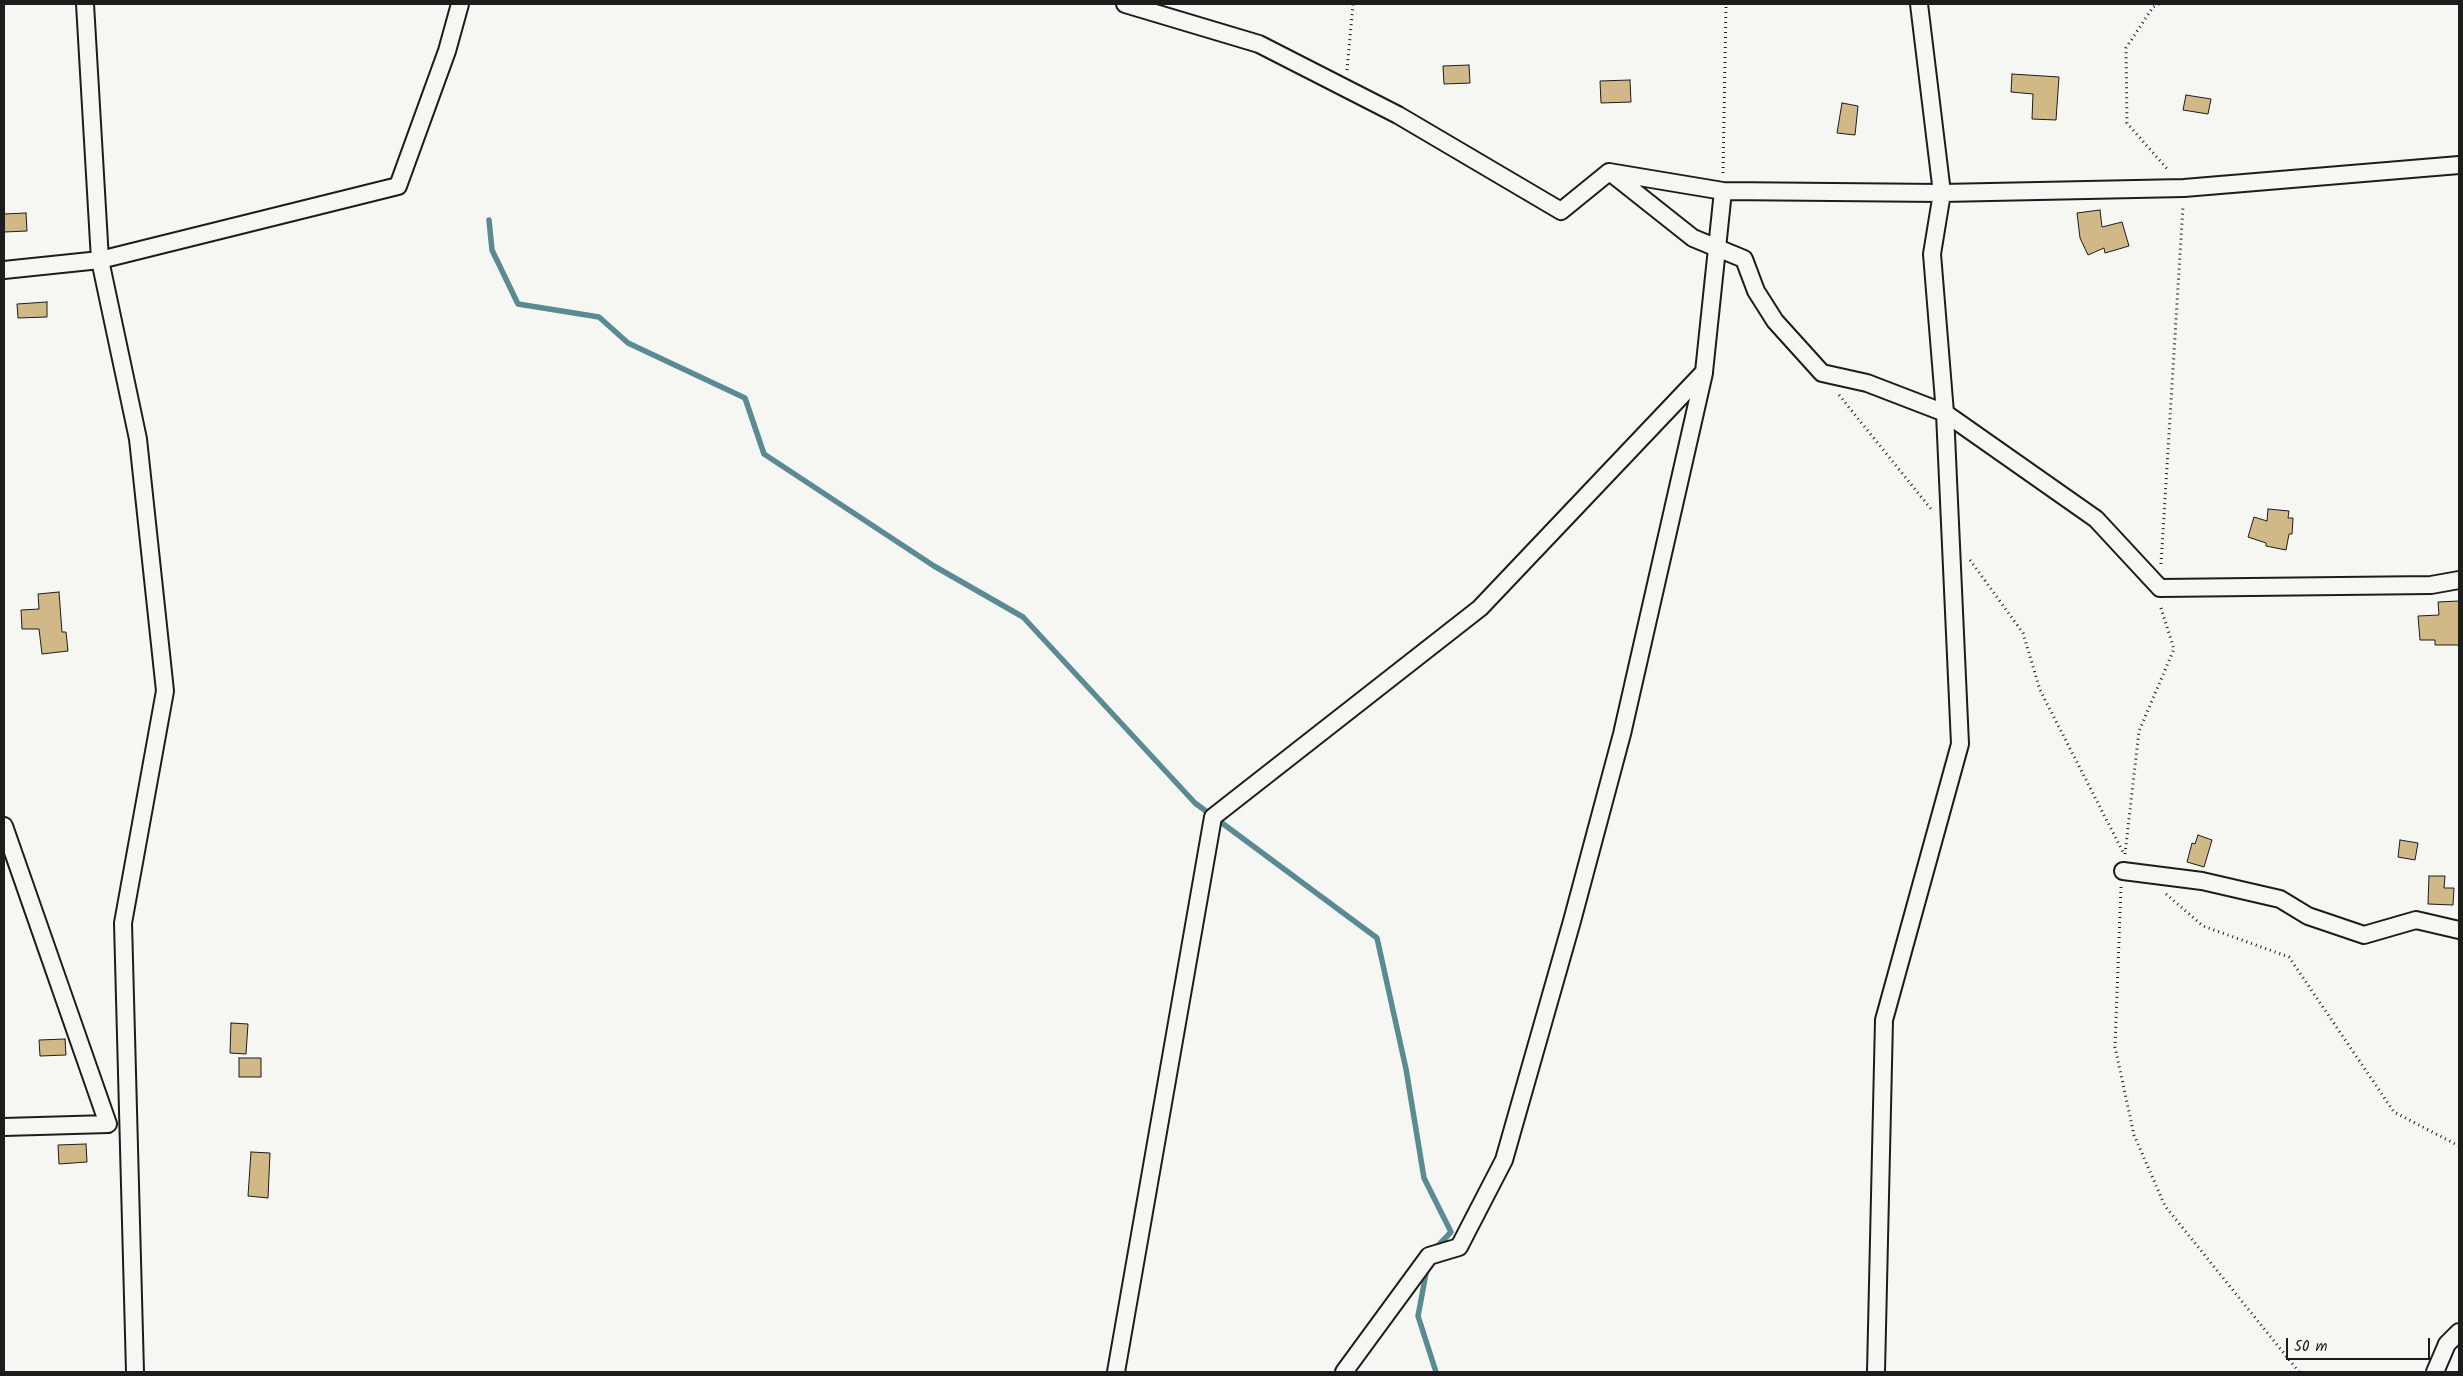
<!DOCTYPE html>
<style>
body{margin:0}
#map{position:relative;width:2463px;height:1376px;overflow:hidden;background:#f6f6f2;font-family:Kalam,sans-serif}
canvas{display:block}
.frame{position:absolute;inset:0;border:5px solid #1c1c1c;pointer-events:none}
.scale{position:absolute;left:2286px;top:1338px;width:144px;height:22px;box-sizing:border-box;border:2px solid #1c1c1c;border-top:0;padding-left:6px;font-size:15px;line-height:18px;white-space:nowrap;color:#1c1c1c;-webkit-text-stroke:4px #f6f6f2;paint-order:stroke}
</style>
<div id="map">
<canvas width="2463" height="1376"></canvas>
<div class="frame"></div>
<div class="scale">50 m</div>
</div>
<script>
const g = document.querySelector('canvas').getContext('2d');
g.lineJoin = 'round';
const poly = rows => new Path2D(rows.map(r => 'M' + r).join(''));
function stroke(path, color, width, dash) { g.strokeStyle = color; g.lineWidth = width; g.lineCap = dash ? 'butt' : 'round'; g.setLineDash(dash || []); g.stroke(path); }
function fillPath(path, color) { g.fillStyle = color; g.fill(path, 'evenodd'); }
stroke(poly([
 [489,220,492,250,518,304,599,317,628,343,745,398,764,454,934,566,1023,617,1195,803,1377,938,1406,1069,1424,1178,1451,1232,1435,1249],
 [1427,1268,1418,1316,1436,1372]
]), '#5a8a92', 5.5);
const building = poly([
 [1469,65,1470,83,1444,84,1443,66,1469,65],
 [2012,74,2059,77,2056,120,2032,119,2033,94,2011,92,2012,74],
 [1630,80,1631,102,1601,103,1600,81,1630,80],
 [2186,95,2211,99,2208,114,2183,110,2186,95],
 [1842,103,1858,106,1855,135,1837,133,1842,103],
 [2100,210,2102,227,2122,222,2129,246,2105,253,2104,248,2088,255,2080,238,2077,213,2100,210],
 [26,213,27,231,4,232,4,214,26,213],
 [47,302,47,317,18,318,17,304,47,302],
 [2268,509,2289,511,2288,518,2293,518,2292,534,2289,534,2286,550,2266,546,2266,543,2248,537,2254,517,2267,521,2268,509],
 [59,592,62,632,66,632,68,651,42,654,39,629,22,629,21,610,39,609,38,594,59,592],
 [2459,601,2459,645,2435,645,2435,640,2420,640,2418,616,2439,615,2438,602,2459,601],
 [2198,835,2212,840,2204,867,2187,862,2192,843,2195,844,2198,835],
 [2400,840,2418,843,2415,860,2398,857,2400,840],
 [2429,876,2445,876,2444,888,2454,888,2453,905,2428,904,2429,876],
 [231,1023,248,1024,246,1054,230,1053,231,1023],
 [65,1039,66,1055,40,1056,39,1040,65,1039],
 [239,1058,261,1058,261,1077,239,1077,239,1058],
 [86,1144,87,1162,59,1164,58,1145,86,1144],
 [251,1152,270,1153,268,1198,248,1196,251,1152]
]);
fillPath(building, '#d1b887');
stroke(building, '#1c1c1c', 1);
const street = poly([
 [85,4,100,260,138,439,165,691,123,923,135,1372],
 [1125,4,1259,44,1398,115,1561,211,1609,172,1723,191,1942,193,2184,188,2459,165],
 [1611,173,1693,238,1744,259,1756,291,1775,321,1822,373,1867,383,1945,413,2096,519,2160,588,2431,585,2459,580],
 [4,270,100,260,398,186,447,51,460,4],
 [4,826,108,1124,4,1127],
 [2123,871,2202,881,2280,899,2308,916,2364,935,2416,920,2459,930],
 [1116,1372,1213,817,1480,608,1704,372,1723,191],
 [1344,1372,1429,1256,1459,1247,1504,1160,1572,921,1622,734,1704,373],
 [1876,1372,1884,1020,1960,744,1945,413,1932,254,1942,193,1919,4],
 [2435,1372,2447,1344,2459,1332]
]);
stroke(street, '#1c1c1c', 20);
stroke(poly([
 [2159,4,2153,7,2126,48,2127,123,2168,170],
 [1347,70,1353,4],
 [1723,173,1726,4],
 [1839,395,1931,509],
 [1970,560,2023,633,2040,690,2124,854],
 [2161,564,2183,206],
 [2125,854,2139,731,2174,649,2160,605],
 [2121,887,2115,1047,2134,1135,2165,1206,2299,1372],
 [2166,894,2203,926,2289,957,2394,1112,2459,1146]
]), '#1c1c1c', 3, [1, 4]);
stroke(street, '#f6f6f2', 16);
</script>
